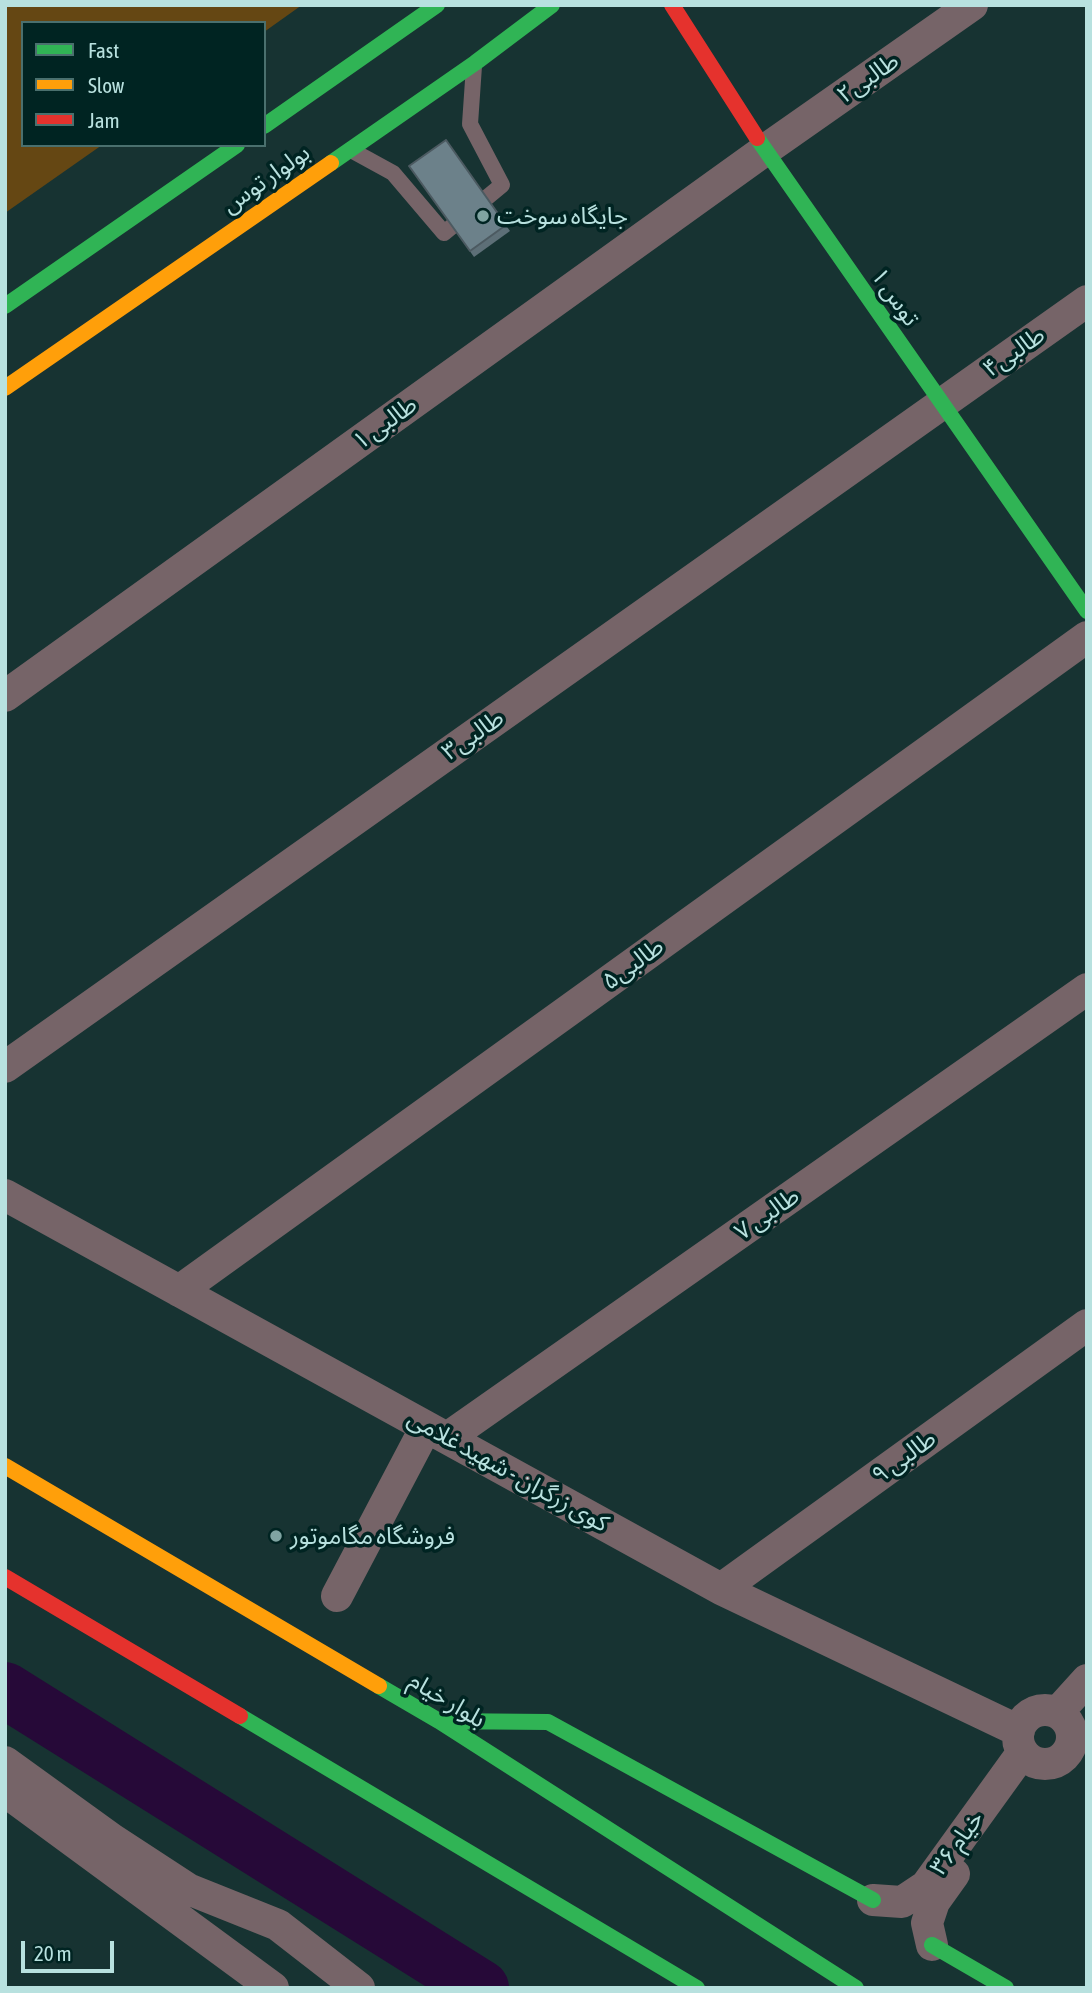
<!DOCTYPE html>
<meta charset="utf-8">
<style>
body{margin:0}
#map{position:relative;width:1092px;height:1993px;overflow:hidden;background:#173332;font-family:"Asap Condensed",sans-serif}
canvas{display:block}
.frame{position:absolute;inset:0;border:7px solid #b8e1df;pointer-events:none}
.legend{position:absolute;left:21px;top:21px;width:245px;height:126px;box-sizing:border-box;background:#002422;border:2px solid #4a706e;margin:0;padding:9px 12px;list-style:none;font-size:21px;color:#b8e1df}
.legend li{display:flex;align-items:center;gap:14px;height:35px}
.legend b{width:35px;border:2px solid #4a706e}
.scale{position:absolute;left:21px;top:1941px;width:93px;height:32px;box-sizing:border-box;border:4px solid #b8e1df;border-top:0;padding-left:9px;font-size:21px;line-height:24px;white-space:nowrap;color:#b8e1df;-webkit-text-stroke:5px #002422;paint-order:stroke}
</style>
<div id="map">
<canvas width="1092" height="1993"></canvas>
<div class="frame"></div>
<ul class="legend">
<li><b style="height:9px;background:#30b455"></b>Fast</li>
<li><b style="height:9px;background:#ff9f0a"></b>Slow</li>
<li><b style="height:9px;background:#e5322d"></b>Jam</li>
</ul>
<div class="scale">20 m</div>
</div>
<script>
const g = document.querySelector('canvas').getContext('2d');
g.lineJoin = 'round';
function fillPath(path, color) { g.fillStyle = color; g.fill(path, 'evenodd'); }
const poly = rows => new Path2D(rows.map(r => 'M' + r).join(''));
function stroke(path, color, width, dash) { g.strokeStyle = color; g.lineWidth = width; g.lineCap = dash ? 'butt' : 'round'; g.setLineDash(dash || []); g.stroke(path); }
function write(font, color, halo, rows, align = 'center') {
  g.font = font + ' "Asap Condensed","Noto Sans Arabic",sans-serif'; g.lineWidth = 7; g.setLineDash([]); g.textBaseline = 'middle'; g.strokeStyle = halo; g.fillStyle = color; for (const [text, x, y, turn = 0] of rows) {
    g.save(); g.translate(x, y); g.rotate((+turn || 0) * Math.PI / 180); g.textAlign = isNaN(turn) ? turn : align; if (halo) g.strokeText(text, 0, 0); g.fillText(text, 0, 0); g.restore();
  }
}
fillPath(poly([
 [5,5,302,5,264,32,264,23,23,23,23,145,102,145,5,213]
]), '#654713');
stroke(poly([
 [5,1690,481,1988]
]), '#260938', 56);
stroke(poly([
 [351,150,393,173,444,233,502,185,470,124,474,66]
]), '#766468', 16);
stroke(poly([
 [5,696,765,150,972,5],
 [5,1067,1087,301],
 [5,1195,721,1589,1019,1731],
 [179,1291,1087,637],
 [447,1438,1087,989],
 [721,1589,1087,1325],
 [337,1596,426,1427],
 '1018 1737a27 27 0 1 1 54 0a27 27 0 1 1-54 0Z',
 [1058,1712,1087,1680],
 [5,1762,113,1840,188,1889,278,1925,359,1988],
 [5,1791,273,1988],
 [873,1900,902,1902,926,1886,1022,1753],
 [932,1945,927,1923,934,1902,954,1874]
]), '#766468', 32);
stroke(poly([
 [264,126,437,5],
 [757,138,1087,611],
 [331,163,475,63,552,5],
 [5,306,237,145],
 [379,1686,439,1721,856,1988],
 [240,1716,697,1988],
 [439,1721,548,1722,873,1900],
 [932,1945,1006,1988]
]), '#30b455', 16);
stroke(poly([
 [5,388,331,163],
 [5,1466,379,1686]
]), '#ff9f0a', 16);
stroke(poly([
 [672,5,757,138],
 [5,1577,240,1716]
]), '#e5322d', 16);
fillPath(poly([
 [446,140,510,231,474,257,409,166]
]), '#5d6f77');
const building = poly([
 [446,140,506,225,470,251,409,166,446,140]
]);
fillPath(building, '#6c818a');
stroke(building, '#4c5a61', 2);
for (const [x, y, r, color] of [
 [483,216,7,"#80a4a2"],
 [276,1536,7,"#80a4a2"]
]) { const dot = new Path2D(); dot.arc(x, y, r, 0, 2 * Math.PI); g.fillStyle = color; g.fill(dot); stroke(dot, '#002422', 2.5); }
write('24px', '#b8e1df', '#002422', [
 ["طالبی۲",868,78,-35],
 ["بولوار توس",266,179,-35],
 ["توس ۱",895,297,55],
 ["طالبی۴",1014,352,-35],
 ["طالبی ۱",385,423,-36],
 ["طالبی۳",473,735,-35],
 ["طالبی۵",633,964,-36],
 ["طالبی ۷",767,1214,-35],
 ["طالبی ۹",904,1457,-36],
 ["کوی زرگران - شهید غلامی",508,1471,29],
 ["بلوار خیام",447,1700,31],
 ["خیام ۳۶",957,1843,-54]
]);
write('24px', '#b8e1df', '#002422', [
 ["جایگاه سوخت",497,216],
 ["فروشگاه مگاموتور",290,1536]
], 'left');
</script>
